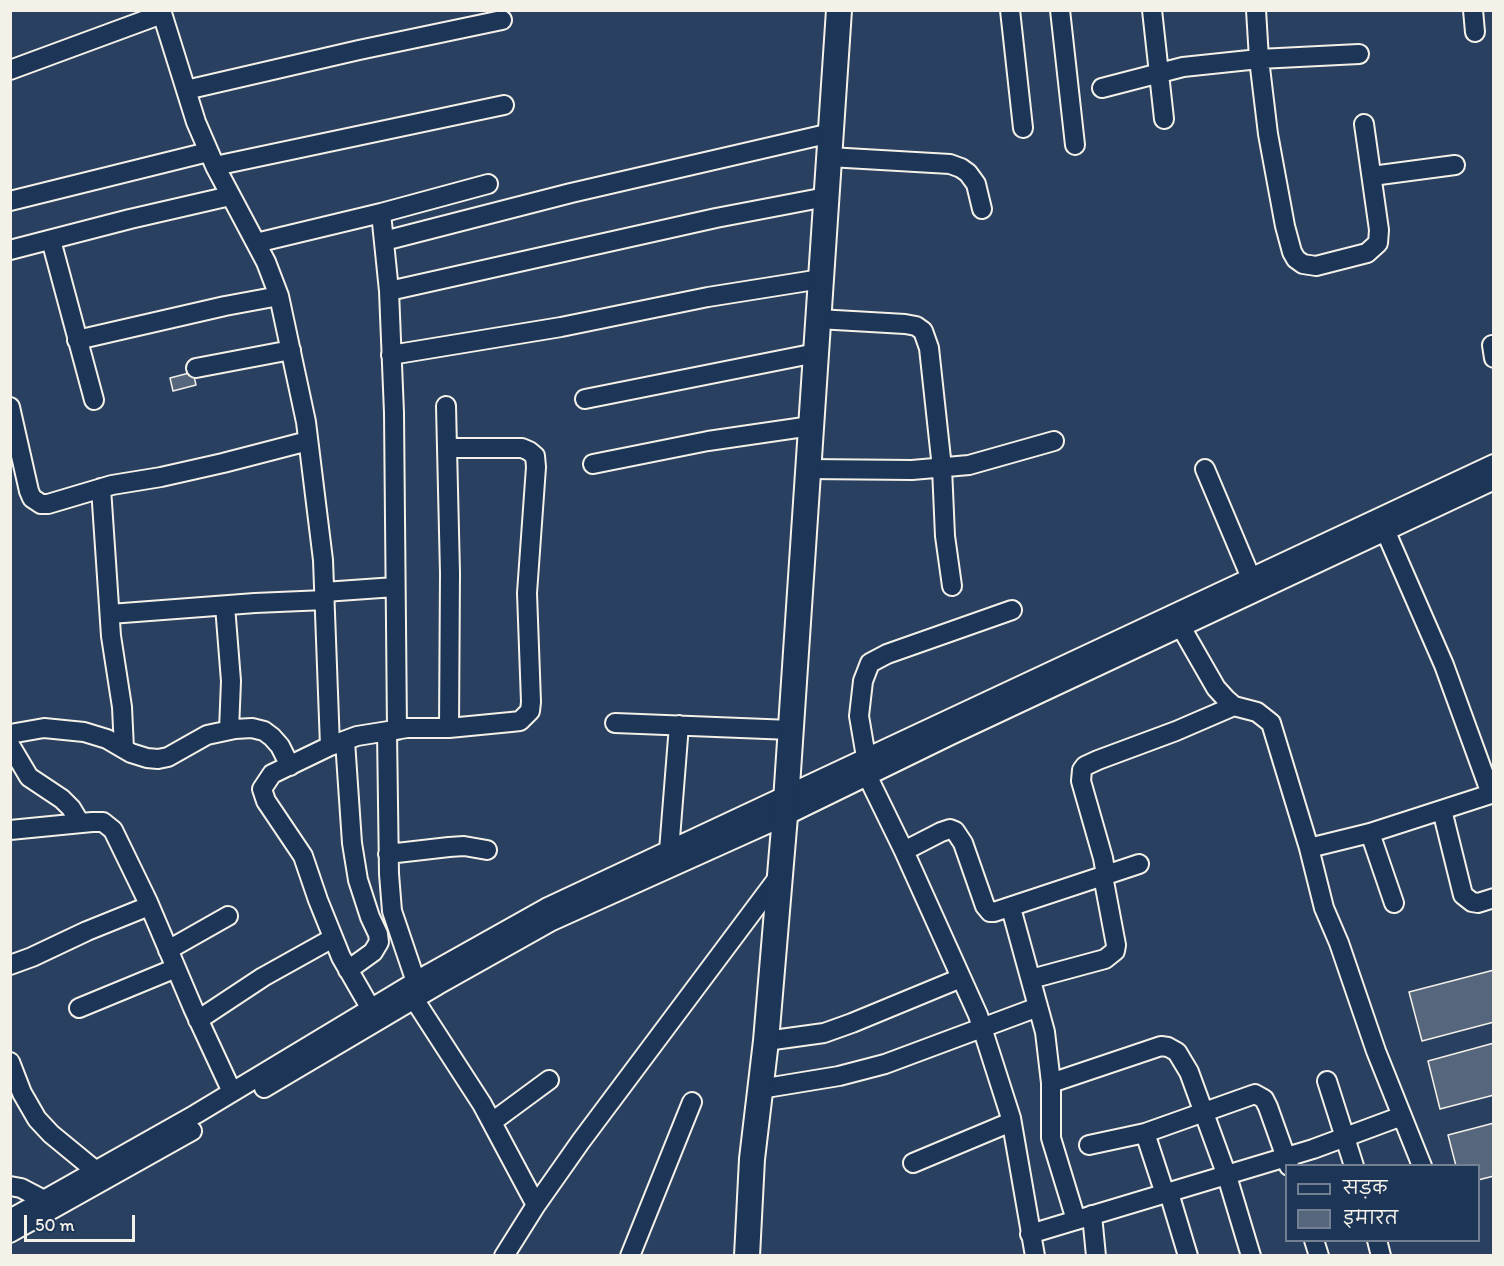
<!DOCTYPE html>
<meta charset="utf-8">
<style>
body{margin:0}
#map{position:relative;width:1504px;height:1266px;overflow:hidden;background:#2a4060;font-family:Itim,"Playpen Sans Deva",sans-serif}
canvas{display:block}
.frame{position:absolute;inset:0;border:12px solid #f4f1e8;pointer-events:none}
.legend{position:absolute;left:1285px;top:1164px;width:195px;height:78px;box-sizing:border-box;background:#1d3557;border:2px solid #738091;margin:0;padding:8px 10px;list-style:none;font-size:18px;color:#f4f1e8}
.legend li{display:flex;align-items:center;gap:12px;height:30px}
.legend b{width:30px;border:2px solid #738091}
.scale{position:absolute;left:24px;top:1215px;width:111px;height:27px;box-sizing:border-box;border:3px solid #f4f1e8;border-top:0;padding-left:8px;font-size:18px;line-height:21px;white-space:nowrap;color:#f4f1e8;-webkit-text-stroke:4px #1d3557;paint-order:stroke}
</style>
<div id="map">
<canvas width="1504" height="1266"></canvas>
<div class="frame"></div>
<ul class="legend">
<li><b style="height:8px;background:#1d3557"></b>सड़क</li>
<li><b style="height:16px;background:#56677d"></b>इमारत</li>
</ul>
<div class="scale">50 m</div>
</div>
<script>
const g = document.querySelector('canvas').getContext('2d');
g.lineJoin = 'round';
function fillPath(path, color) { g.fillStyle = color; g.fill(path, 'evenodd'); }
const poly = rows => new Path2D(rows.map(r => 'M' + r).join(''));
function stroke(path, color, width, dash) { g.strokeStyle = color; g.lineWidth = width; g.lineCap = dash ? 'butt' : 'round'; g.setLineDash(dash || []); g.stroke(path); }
const building = poly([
 [193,372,196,385,173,391,170,378,193,372],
 [1494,970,1494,1022,1422,1041,1409,992,1494,970],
 [1494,1043,1494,1095,1440,1109,1428,1061,1494,1043],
 [1494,1123,1494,1176,1478,1180,1478,1166,1456,1166,1448,1135,1494,1123]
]);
fillPath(building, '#56677d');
stroke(building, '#f4f1e8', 1.5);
const minor = poly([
 [161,10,196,122,215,166,266,262,279,296,306,422,323,560,330,746],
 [1010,10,1023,128],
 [1060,10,1075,145],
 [1152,10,1164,119],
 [1256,10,1259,59,1268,134,1285,226,1292,252,1296,259,1303,264,1316,266,1367,253,1378,243,1379,230,1364,124],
 [1473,10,1475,32],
 [10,70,162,14],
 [1102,88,1183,67,1259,59,1359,54],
 [186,90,359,50,502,20],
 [829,157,950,164,961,168,968,173,976,184,982,209],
 [215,166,504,105],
 [1372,176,1455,165],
 [10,201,208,152],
 [381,213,389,291,394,413,397,730],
 [51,240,94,400],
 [384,241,571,193,831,133],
 [256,243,381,213,488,184],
 [10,250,130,219,230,196],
 [389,291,716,218,826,197],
 [818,319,905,324,916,326,923,331,929,348,942,468,945,536,952,586],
 [77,340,225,306,279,296],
 [1492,345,1494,358],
 [391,355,561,327,708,297,821,279],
 [196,368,291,350],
 [585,399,816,353],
 [446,406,450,573,449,728],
 [10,407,29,491,32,498,41,504,48,504,112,485,161,477,223,463,308,441],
 [593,464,708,441,811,426],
 [808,469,912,470,969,465,1054,441],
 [1205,469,1251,578],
 [101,488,111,636,122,707,124,749],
 [1385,530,1444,665,1491,794],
 [324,592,395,587],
 [225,606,231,681,229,730],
 [110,614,255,603,325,600],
 [1181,627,1216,688,1226,699,1234,706,1257,712,1271,723,1309,848,1324,908,1339,943,1376,1051,1422,1166],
 [615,723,791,730],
 [387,732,389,874,392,911,416,982],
 [10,734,44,728,84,732,107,739,131,753,147,758,158,759,168,757,207,735,235,729,252,728,264,731,272,737,280,746,290,766],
 [345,741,352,843,358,880,370,917,378,934,379,942,373,952,348,970],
 [10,745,29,777,62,799,71,808,80,823],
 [866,757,859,716,863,681,870,663,887,654,1012,610],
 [862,765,904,851,978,1015,1011,1118,1035,1256],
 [1442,810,1463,895,1472,902,1478,903,1494,898],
 [10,830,92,822,103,822,113,830,148,902,193,1008,232,1092],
 [1370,833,1394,903],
 [1309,848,1370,833,1494,793],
 [669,851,679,725],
 [904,851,941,832,950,829,955,831,963,843,985,906,990,912,994,912,1139,864],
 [388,854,449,847,464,846,487,850],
 [1106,875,1103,858,1081,781,1082,770,1085,766,1098,760,1176,731,1234,706],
 [1011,908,1045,1032,1051,1083,1051,1138,1076,1220],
 [168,950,228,916],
 [10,965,32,957,87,931,149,906],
 [1031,979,1105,959,1115,951,1116,945,1103,876],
 [414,999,482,1104,536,1205],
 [79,1008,176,968],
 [371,1009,341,957,318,900,303,856,266,801,262,789,272,774,330,746,357,736,407,728,449,728,511,722,520,721,530,711,531,702,527,593,536,467,535,456,529,451,522,448,447,448],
 [198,1020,263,977,333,938],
 [766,1041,824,1033,852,1023,961,978],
 [10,1062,22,1093,37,1119,51,1134,96,1171],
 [1327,1081,1354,1166],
 [1051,1083,1161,1046,1168,1047,1177,1052,1189,1072,1227,1176,1251,1256],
 [264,1088,438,985,552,921,785,816,951,735,1494,480],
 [760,1089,839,1076,885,1064,1038,1007],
 [492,1122,549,1080],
 [1145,1133,1165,1194],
 [1089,1145,1145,1133,1255,1094,1264,1099,1268,1107,1289,1166],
 [913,1163,1011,1122],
 [10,1186,21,1188,44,1200],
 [1169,1193,1188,1256],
 [1092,1215,1096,1256],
 [10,1219,196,1114,430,973,546,908,1494,464],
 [10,1233,192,1131],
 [1030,1234,1313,1149,1402,1116],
 [1314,1240,1319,1256],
 [1377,1240,1381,1256],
 [504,1256,536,1205,581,1141,780,875],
 [630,1256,692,1102]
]);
const major = poly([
 [747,1256,752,1159,766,1041,785,816,839,10]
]);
stroke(minor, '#f4f1e8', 22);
stroke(major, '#f4f1e8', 28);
stroke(minor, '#1d3557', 18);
stroke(major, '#1d3557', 24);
</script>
